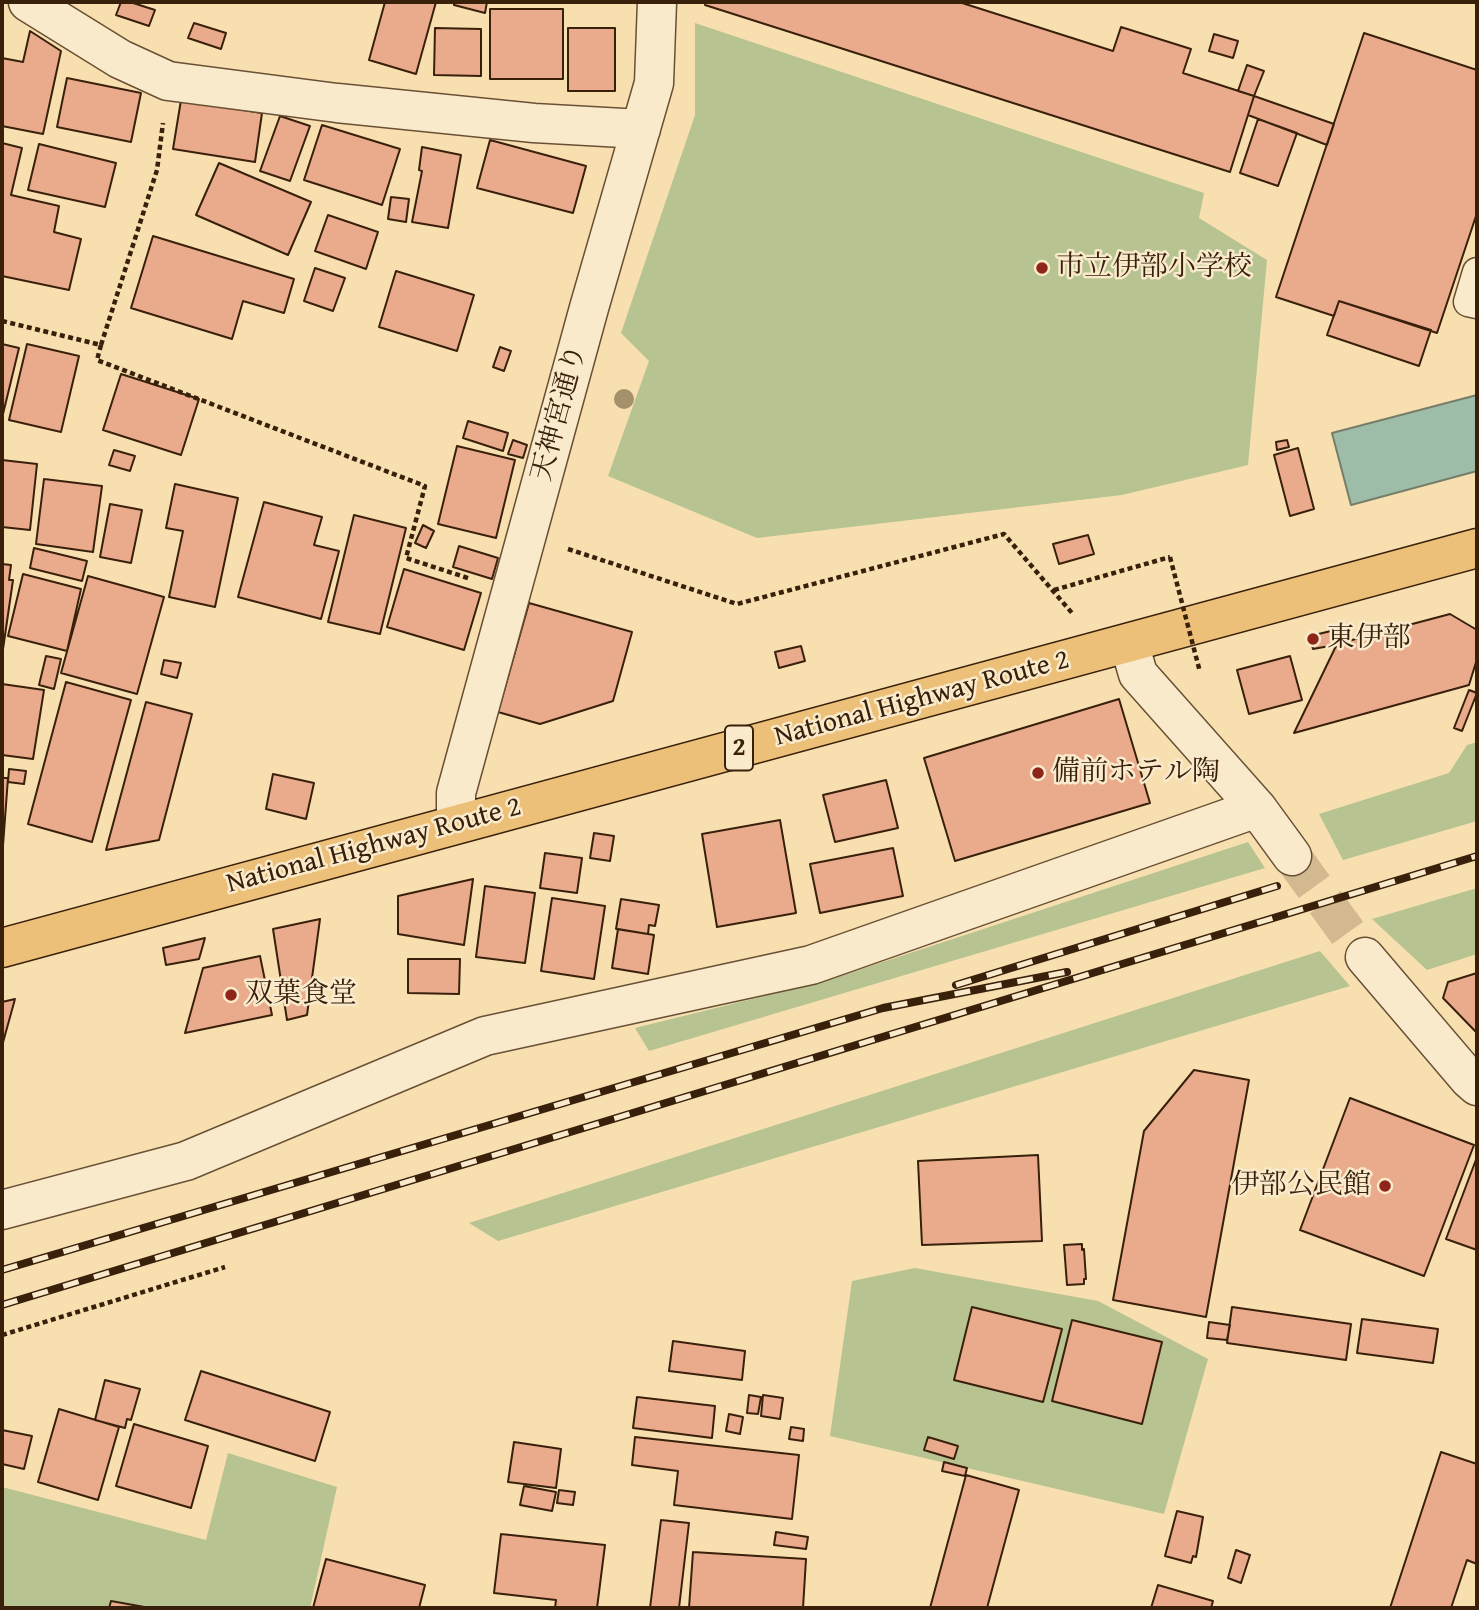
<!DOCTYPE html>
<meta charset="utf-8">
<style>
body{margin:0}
#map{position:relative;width:1479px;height:1610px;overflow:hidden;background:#f8dfb0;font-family:"Gentium Book Plus",serif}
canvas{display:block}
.frame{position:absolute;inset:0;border:4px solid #39200b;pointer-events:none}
</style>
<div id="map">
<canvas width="1479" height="1610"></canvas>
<div class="frame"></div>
</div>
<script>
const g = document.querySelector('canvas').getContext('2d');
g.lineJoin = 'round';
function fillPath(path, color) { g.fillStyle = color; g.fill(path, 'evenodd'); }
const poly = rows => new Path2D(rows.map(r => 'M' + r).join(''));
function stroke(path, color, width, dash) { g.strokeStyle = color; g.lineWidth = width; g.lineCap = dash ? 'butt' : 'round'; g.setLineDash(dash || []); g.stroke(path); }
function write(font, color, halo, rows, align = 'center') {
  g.font = font + ' "Gentium Book Plus","Noto Serif JP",serif'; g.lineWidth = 5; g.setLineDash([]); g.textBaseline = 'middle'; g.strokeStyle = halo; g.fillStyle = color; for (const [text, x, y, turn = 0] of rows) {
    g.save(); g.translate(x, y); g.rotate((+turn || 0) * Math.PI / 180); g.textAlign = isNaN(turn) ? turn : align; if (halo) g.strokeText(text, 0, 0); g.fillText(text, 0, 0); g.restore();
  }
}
fillPath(poly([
 [695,23,1204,193,1199,218,1267,260,1248,465,1122,495,757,538,608,476,649,361,621,333,695,115],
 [1477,742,1477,821,1343,860,1319,814,1449,773,1467,745],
 [1248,842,1265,868,649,1051,635,1028,825,981],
 [1477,888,1477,954,1427,970,1372,919],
 [1320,951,1350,986,498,1241,469,1223],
 [915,1268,1098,1301,1208,1359,1164,1514,830,1436,852,1281],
 [228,1453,337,1487,310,1608,2,1608,2,1487,206,1540]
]), '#b7c390');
const water = poly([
 [1477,395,1477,471,1351,505,1332,433,1477,395]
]);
fillPath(water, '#9ebda8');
stroke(water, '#767e69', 2);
const building = poly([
 [121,2,130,2,155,10,149,26,116,15,121,2],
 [385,2,436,2,416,74,369,60,385,2],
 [454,2,487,2,485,13,454,5,454,2],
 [706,2,959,2,1113,51,1121,27,1191,49,1183,73,1254,96,1230,172,705,5,706,2],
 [490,9,563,9,563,79,490,79,490,9],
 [194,23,226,33,221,49,188,38,194,23],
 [435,28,481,29,481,76,434,75,435,28],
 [568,28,615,28,615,91,568,91,568,28],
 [30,31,61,51,43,134,2,126,2,58,23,62,30,31],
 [1364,33,1477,70,1477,213,1437,333,1339,301,1334,316,1276,297,1364,33],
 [1214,34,1238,41,1233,58,1209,51,1214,34],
 [1247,65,1264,71,1254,96,1238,91,1247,65],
 [67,78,141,93,131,142,57,127,67,78],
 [1254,96,1334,124,1327,145,1248,115,1254,96],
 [181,100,262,113,255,162,173,149,181,100],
 [280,116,310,126,290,181,260,171,280,116],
 [1258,119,1297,133,1278,186,1240,173,1258,119],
 [322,125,400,149,382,205,304,180,322,125],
 [490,140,586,166,573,213,477,188,490,140],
 [2,143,22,148,11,195,59,206,54,232,81,239,69,290,2,276,2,143],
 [39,144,116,163,105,207,28,190,39,144],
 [422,147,461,155,448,228,412,222,422,171,419,170,422,147],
 [219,163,311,202,288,255,196,215,219,163],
 [391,197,409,199,406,222,388,219,391,197],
 [328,215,378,232,366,269,315,251,328,215],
 [153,236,294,279,284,313,243,301,232,339,131,308,153,236],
 [315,268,345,278,333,311,304,301,315,268],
 [396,271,474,295,457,351,379,327,396,271],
 [1339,301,1431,330,1419,366,1327,335,1339,301],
 [2,344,19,348,3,414,2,413,2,344],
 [27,344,79,356,61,432,9,420,27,344],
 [500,347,511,351,504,371,493,367,500,347],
 [121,374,199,399,181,455,103,430,121,374],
 [468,421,508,433,503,451,463,438,468,421],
 [513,440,527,445,523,458,508,454,513,440],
 [1287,440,1289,447,1277,450,1276,442,1287,440],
 [457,446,515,460,496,538,438,524,457,446],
 [1298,448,1314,509,1290,516,1274,455,1298,448],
 [114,450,135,456,130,471,109,465,114,450],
 [2,460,37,464,30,530,2,527,2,460],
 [44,479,102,486,93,552,36,544,44,479],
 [175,484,238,498,215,607,169,597,183,531,166,528,175,484],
 [264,502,322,517,314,545,339,551,321,619,238,597,264,502],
 [110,504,142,510,131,563,100,557,110,504],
 [354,515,406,528,380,634,328,622,354,515],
 [423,525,434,531,426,548,415,543,423,525],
 [1088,535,1094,554,1059,564,1053,544,1088,535],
 [459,546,498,558,492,579,453,567,459,546],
 [34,548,87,561,82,581,30,568,34,548],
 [2,564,11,565,9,580,13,580,2,656,2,564],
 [404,569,481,593,464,650,387,627,404,569],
 [23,574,81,589,67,651,8,636,23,574],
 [88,576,164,597,137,694,61,673,88,576],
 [529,603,632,632,613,701,540,724,498,712,529,603],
 [1450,614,1477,630,1477,659,1469,685,1294,733,1337,644,1450,614],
 [1331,631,1335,645,1313,649,1310,636,1331,631],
 [801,646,805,661,779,668,775,652,801,646],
 [46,656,61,659,54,689,39,685,46,656],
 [1290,656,1302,700,1249,714,1237,670,1290,656],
 [164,660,181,663,177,678,161,674,164,660],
 [66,682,131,700,92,842,28,824,66,682],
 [2,684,44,690,33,759,2,755,2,684],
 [1469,690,1477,693,1462,731,1454,728,1469,690],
 [1119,699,1150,803,955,861,924,758,1119,699],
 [146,702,192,714,159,840,106,850,146,702],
 [9,769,26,771,24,784,8,782,9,769],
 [273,774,314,783,306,819,266,809,273,774],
 [2,778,8,778,2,859,2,778],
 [886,780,898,828,835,842,823,795,886,780],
 [780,820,796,913,717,927,702,834,780,820],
 [594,833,614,836,610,861,590,858,594,833],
 [893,848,903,896,820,913,810,864,893,848],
 [545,853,582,858,577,893,540,888,545,853],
 [473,879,464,945,398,934,398,896,473,879],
 [485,886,535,893,525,963,476,957,485,886],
 [552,898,605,906,594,979,541,971,552,898],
 [621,899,659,905,655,926,649,925,648,934,616,929,621,899],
 [320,919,307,1015,287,1020,273,929,320,919],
 [618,929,654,935,648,974,612,968,618,929],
 [205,938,199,959,166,965,163,948,205,938],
 [260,956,272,1015,185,1033,203,968,260,956],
 [408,959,460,959,459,994,408,993,408,959],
 [1477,973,1477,1033,1443,998,1448,982,1477,973],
 [15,999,2,1046,2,1002,15,999],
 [1194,1070,1249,1080,1206,1317,1113,1300,1144,1131,1194,1070],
 [1350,1098,1474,1145,1424,1276,1300,1230,1350,1098],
 [1038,1155,1042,1241,922,1245,918,1161,1038,1155],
 [1477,1157,1477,1250,1446,1239,1477,1157],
 [1082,1244,1082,1250,1084,1249,1086,1279,1084,1279,1084,1284,1067,1285,1064,1245,1082,1244],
 [972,1307,1062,1329,1043,1402,954,1380,972,1307],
 [1232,1307,1351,1324,1346,1360,1227,1343,1232,1307],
 [1362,1319,1438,1329,1433,1363,1357,1353,1362,1319],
 [1072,1320,1162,1342,1142,1424,1052,1401,1072,1320],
 [1209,1322,1230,1325,1227,1340,1207,1338,1209,1322],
 [673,1341,745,1351,742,1380,669,1371,673,1341],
 [201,1371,330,1412,315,1461,185,1420,201,1371],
 [105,1380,140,1389,131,1420,127,1419,125,1428,95,1420,105,1380],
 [749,1395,761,1397,758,1414,747,1413,749,1395],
 [763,1395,783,1398,780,1419,761,1416,763,1395],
 [637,1397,715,1406,712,1438,633,1428,637,1397],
 [59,1409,119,1427,98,1500,38,1482,59,1409],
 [729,1414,743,1417,740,1434,726,1431,729,1414],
 [134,1424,208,1446,191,1508,116,1486,134,1424],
 [791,1427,804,1429,803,1441,789,1439,791,1427],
 [2,1430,32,1436,24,1469,2,1464,2,1430],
 [635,1437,799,1455,792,1519,674,1505,678,1471,632,1465,635,1437],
 [928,1437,958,1446,954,1459,924,1450,928,1437],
 [514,1442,561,1449,556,1488,508,1482,514,1442],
 [1441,1452,1477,1464,1477,1564,1467,1560,1451,1608,1390,1608,1441,1452],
 [944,1462,967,1468,965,1476,942,1471,944,1462],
 [966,1475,1019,1490,987,1608,930,1608,966,1475],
 [524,1486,556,1492,552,1511,520,1505,524,1486],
 [559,1490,575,1492,573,1505,557,1503,559,1490],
 [1177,1511,1203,1517,1196,1557,1193,1556,1191,1563,1165,1556,1177,1511],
 [661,1520,689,1523,679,1608,650,1608,661,1520],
 [776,1532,808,1537,806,1549,774,1545,776,1532],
 [501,1534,605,1545,597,1608,555,1608,556,1600,494,1593,501,1534],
 [1236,1550,1250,1555,1241,1583,1228,1578,1236,1550],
 [693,1552,806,1559,803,1608,689,1608,693,1552],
 [326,1559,425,1585,419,1608,313,1608,326,1559],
 [1158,1585,1213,1601,1211,1608,1151,1608,1158,1585],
 [111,1601,150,1608,109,1608,111,1601]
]);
fillPath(building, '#eaab8d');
stroke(building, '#39200b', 2);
stroke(poly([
 [1292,856,1365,957]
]), '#d2b98f', 38, [38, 19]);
const lane = poly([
 [1477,272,1468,302,1477,304]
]);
const street = poly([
 [28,2,120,59,168,81,337,103,534,123,641,129],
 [1129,643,1138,674,1257,808,1292,856],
 [456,824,456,793,589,308,654,83,657,2],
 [1365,957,1469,1079,1477,1086],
 [2,1210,186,1161,485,1036,811,965,1257,808]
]);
const highway = poly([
 [2,948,1477,548]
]);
stroke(lane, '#695034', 31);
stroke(street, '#695034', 41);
stroke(highway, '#39200b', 41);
stroke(poly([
 [2,321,101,345,157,170,163,123],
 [101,345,97,360,425,486,406,558,471,579],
 [568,549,737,604,1004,534,1072,613],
 [1054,590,1170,557],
 [2,1335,225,1267]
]), '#39200b', 4.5, [5, 3.5]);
stroke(lane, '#faeacc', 28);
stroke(street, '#faeacc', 38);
stroke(highway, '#ecc078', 38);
const rail = poly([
 [956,985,1277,886],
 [2,1270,883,1008,1067,972],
 [2,1305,1477,856]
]);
stroke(rail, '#39200b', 8);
stroke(rail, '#faeacc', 5, [16]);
stroke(poly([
 [1170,557,1200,672]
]), '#39200b', 4.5, [5, 3.5]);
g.fillStyle = '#a4916b';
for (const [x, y] of [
 [624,399]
]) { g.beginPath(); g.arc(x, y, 10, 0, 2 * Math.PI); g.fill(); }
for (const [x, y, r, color] of [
 [1042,268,7,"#8f2418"],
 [1313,639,7,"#8f2418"],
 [1038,773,7,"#8f2418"],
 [231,995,7,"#8f2418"],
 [1385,1186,7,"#8f2418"]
]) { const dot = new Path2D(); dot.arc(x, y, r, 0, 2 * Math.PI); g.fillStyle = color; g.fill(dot); stroke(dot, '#faeacc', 2.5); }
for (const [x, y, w] of [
 [739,748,28]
]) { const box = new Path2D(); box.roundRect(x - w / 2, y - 22.5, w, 45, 5); g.fillStyle = '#faeacc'; g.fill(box); stroke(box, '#39200b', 2); }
write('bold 26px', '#39200b', null, [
 ["2",739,748]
]);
write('28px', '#39200b', '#faeacc', [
 ["市立伊部小学校",1056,268],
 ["東伊部",1327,639],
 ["備前ホテル陶",1052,773],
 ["双葉食堂",245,995],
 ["伊部公民館",1371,1186,"right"]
], 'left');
write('28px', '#39200b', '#faeacc', [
 ["天神宮通り",560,413,-75],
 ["National Highway Route 2",922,699,-15],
 ["National Highway Route 2",374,846,-15]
]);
</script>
